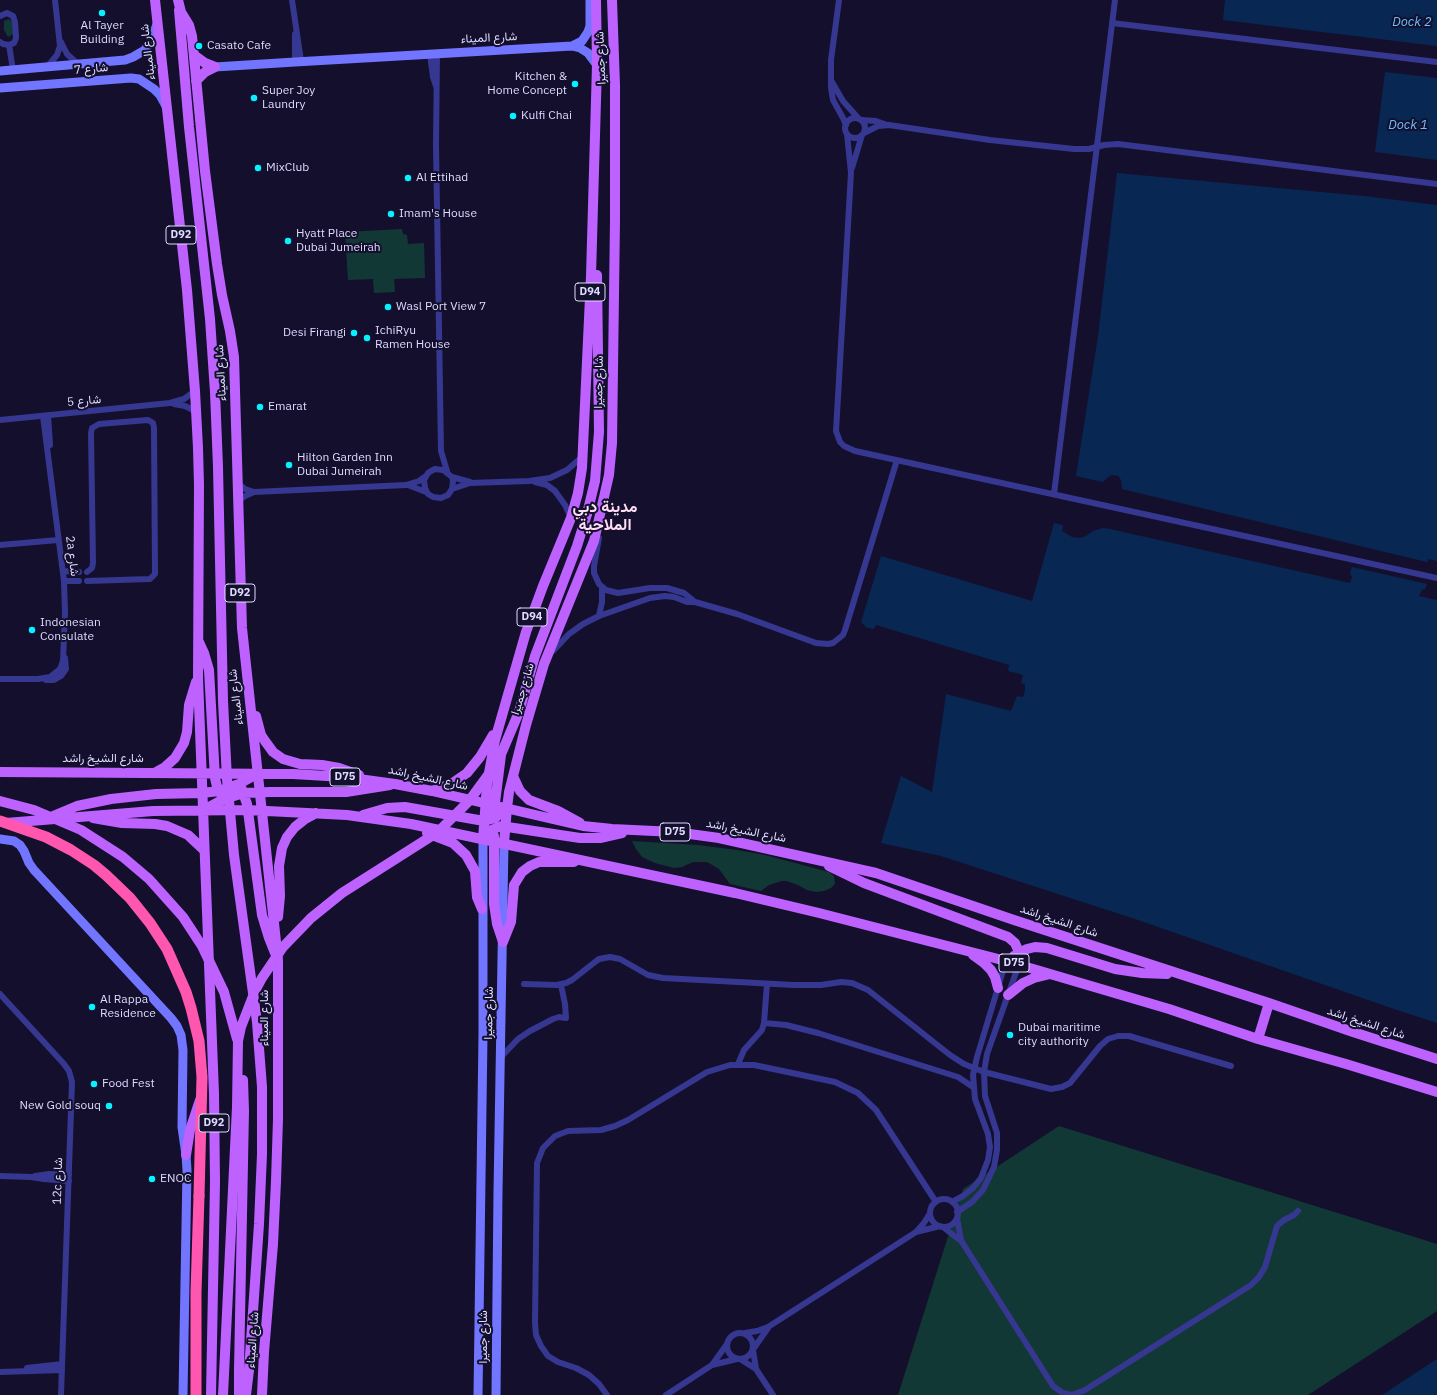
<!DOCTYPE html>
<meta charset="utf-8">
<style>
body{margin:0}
canvas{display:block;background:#130f2d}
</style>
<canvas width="1437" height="1395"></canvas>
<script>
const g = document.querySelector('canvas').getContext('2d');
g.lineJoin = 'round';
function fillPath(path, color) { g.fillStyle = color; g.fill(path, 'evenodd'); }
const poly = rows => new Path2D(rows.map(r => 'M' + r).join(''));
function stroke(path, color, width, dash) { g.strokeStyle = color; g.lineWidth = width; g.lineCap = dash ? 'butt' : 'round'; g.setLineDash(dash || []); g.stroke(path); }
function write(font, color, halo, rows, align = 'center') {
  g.font = font + ' "IBM Plex Sans",Vazirmatn,sans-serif'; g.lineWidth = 4; g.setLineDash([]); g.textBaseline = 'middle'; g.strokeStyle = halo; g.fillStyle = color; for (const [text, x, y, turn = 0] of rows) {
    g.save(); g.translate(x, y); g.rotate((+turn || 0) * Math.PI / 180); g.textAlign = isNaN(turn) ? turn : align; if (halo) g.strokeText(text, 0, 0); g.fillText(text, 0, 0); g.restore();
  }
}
fillPath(poly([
 [9,19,14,24,15,33,8,37,4,30,4,21],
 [402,229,403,234,407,235,408,244,424,243,425,278,394,279,395,292,374,293,373,279,348,280,345,232],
 [632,841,698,845,737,850,765,855,829,872,834,876,835,884,831,888,824,891,816,892,807,890,798,885,786,881,782,881,769,885,761,891,730,884,719,869,707,862,693,862,682,867,674,868,655,863,642,857,636,849],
 [1059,1126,1437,1244,1437,1311,1308,1395,898,1395,963,1189]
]), '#113835');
fillPath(poly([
 [1225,0,1437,0,1437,46,1223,20],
 [1385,72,1437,78,1437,160,1375,152],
 [1117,173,1364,196,1437,205,1437,561,1428,559,1427,562,1122,489,1121,480,1118,476,1112,475,1107,478,1103,482,1076,476,1098,336],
 [1054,523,1063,525,1062,531,1072,537,1080,538,1086,536,1093,531,1103,528,1110,529,1350,583,1352,577,1350,573,1352,567,1427,584,1425,589,1422,590,1419,596,1437,600,1437,1023,1391,1008,1138,920,941,856,881,843,901,776,932,792,946,694,1011,711,1017,696,1023,697,1025,691,1025,684,1021,683,1023,675,1008,671,1009,665,876,625,874,629,867,628,861,622,881,556,1032,601],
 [1437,1359,1437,1395,1382,1395]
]), '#082753');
stroke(poly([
 [292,0,301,61],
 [839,0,831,60,831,88,833,100,843,118,846,125],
 [0,16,7,13,13,16,15,22,16,38,14,43,9,45,3,44,0,42],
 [1112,23,1437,62],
 [61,42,67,54,78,64],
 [9,45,13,70],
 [430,54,433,77,436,86],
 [437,54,436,146,441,451,447,471],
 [295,62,295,34],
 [47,67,57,55,60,46,55,0],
 [832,82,843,101,859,119],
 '845 128a10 10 0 1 1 20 0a10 10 0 1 1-20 0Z',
 [862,120,876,121,887,125],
 [864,133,878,126,889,125,990,140,1074,149,1089,149,1104,145,1118,144,1437,184],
 [847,134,851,173,836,431,840,442,844,446,855,451,1437,578],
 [852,168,862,135],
 [174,404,185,406,197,412],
 [48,415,50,445],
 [0,420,170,403,184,399,195,391],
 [452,477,470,482],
 [535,482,547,485,555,491,565,505,571,518],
 [237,483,245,489,254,492],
 [408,485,426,492],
 [452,489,453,481,452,477,443,470,435,469,431,471,428,473,424,480,425,488,428,494,433,497,441,498,448,495,452,489,470,483,529,481,550,478,567,470,582,457],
 [1054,494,1115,0],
 [238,501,245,496,254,492,406,485,419,481,426,476],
 [599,538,594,566,594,573,599,584,606,590,618,593,650,588,667,588,684,593,695,602],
 [0,545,58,540],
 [63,571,79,572],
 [64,581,79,581],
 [87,581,150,579,155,574,154,428,153,423,148,420,99,424,92,428,91,433,93,563,92,568,87,572],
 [599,616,602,602,602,587],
 [553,651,569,634,583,624,599,616,650,598,665,596,674,597,687,602,695,602,737,614,816,643,828,644,833,643,843,635,845,630,897,460],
 [0,679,38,679,50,677,60,669,63,661,65,613,64,581,43,416],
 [46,680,54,680,61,676,66,669,65,658],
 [524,984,557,985,566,983,572,980,595,962,599,959,610,957,620,959,648,975,663,978,794,985,821,985,841,982,852,983,868,990,950,1055,964,1064,984,1072,1051,1089,1062,1087,1070,1083,1100,1046,1108,1039,1118,1036,1129,1036,1231,1066],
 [0,994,64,1064,69,1071,72,1082,61,1395],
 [764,1023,786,1025,818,1033,958,1077,973,1087],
 [501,1057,518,1039,530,1031,553,1019,559,1017,566,1018,565,1004,561,985],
 [738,1064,744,1050,762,1030,764,1023,767,984],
 [0,1176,31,1177,44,1179,69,1181],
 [35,1176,49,1174,69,1175],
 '930 1213a14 14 0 1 1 28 0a14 14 0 1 1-28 0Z',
 [952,1202,963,1196,973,1188,981,1178,988,1160,990,1147,988,1134,975,1099,973,1075,977,1057,1006,961],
 [957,1212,972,1202,983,1190,994,1167,997,1150,997,1133,985,1096,984,1072,987,1054,1019,964],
 [957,1218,961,1240],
 [943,1227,962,1242,1053,1386,1063,1393,1072,1395,1085,1390,1251,1285,1259,1277,1265,1267,1277,1226,1284,1220,1294,1215,1298,1211],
 [916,1232,940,1226],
 '727 1346a13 13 0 1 1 26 0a13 13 0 1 1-26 0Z',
 [745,1333,757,1331,768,1327,916,1232,924,1223,930,1213],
 [754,1348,768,1328],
 [753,1350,756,1369,773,1395],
 [740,1359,756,1369],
 [712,1365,737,1359],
 [27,1368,62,1364],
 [0,1372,62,1370],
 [607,1395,599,1384,589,1375,576,1368,558,1362,548,1356,541,1346,536,1335,535,1323,537,1163,543,1148,555,1136,568,1131,601,1130,615,1126,628,1120,707,1072,730,1065,754,1065,835,1082,858,1093,876,1110,936,1202],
 [666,1395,712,1365,727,1344]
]), '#363790', 6);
stroke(poly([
 [572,46,582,41,588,32,590,26,590,0],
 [215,67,295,62,572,46,580,48,588,53,597,65],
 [0,71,125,60,133,57,145,50,152,39,157,24],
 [0,88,131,78,139,79,154,89,160,95,166,106],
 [0,839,14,841,20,845,24,851,29,863,34,870,171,1018,177,1026,181,1035,183,1050,182,1127,186,1155,187,1170,183,1395],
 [478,1395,483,1035,483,839],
 [496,1395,498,1191,504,843]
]), '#7275ff', 9);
stroke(poly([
 [155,0,187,290,195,391,198,448,199,485,198,678,214,1094,215,1182,211,1395],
 [178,0,181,12,189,25,192,36,205,171,217,264,222,295,230,331,234,357,242,628,278,960,278,1119,276,1181,273,1244,264,1352,262,1395],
 [179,10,189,127,210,319,215,392,218,467],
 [194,55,205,63,215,67],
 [196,81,205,72,215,67],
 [587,514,595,481,599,432,597,275],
 [199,642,204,653,209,670,215,778,217,787,222,796],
 [256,716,261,735,265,741,273,752,283,759,300,764,322,765,339,768,359,775],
 [0,772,293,774,344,777,395,784,432,791,583,826,612,829,675,832,719,838,876,873,1014,920,1269,1003,1353,1032,1437,1059],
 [156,772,165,767,175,758,184,743,187,732,189,705,196,682],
 [513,776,520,791,529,800,558,811,580,823],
 [241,787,247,804,262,915,269,938,275,953],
 [432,791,451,784,467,773,480,757,493,735],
 [202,811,224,799,244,793,270,792,346,792,390,785],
 [494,811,501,755],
 [363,815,387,808,405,807,484,821,495,818,507,808],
 [53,816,77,806,111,799,156,794,202,793,219,791,239,784,257,774],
 [93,818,122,823,155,824,167,826,188,835,204,850],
 [6,823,153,811,247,810,347,815,411,824,735,893,819,913,1006,961,1169,1009,1258,1039,1346,1064,1437,1092],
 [427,833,453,843,466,855,475,871,477,897,482,909],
 [494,836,494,904,497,924,503,942],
 [483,839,487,784,495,740,526,632,543,586,571,518,578,493,582,468,591,276,597,65,596,0],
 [483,839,489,831,501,826,580,838,600,838,622,833],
 [504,843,507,808,509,792,526,725,544,664,594,541,609,475,612,443,615,220,615,85,612,0],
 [829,866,864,883,1008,937,1015,943,1019,952,1019,964],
 [278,917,280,896,279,866,282,848,287,837,295,827,305,819,316,813],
 [503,942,511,922,514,885,522,872,530,866,539,862,574,862],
 [973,955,984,963,991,970,995,977,998,988],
 [1014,956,1027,949,1035,947,1047,948,1115,969,1142,973,1167,974],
 [1008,995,1023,983,1034,978,1050,974],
 [1258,1039,1269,1003],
 [186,1155,190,1130,200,1100],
 [239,1370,239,1395],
 [223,1395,237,1107],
 [246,1395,249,1370]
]), '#bd62ff', 10);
stroke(poly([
 [196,1395,196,1292,199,1196]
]), '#ff56af', 11);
stroke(poly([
 [218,467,223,701,227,779,234,855,257,1022,262,1087,262,1154,259,1224,249,1370],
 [0,801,34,810,81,830,123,857,149,879,183,917,202,946,224,992,237,1039],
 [237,1107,238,1041,241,1027,255,991,262,978,283,947,311,918,342,893,438,832,469,801,494,767,502,752,519,712,535,656,577,546,587,514],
 [239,1370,244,1111,243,1080]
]), '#bd62ff', 10);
stroke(poly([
 [0,821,46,837,71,850,94,865,106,875,130,898,150,923,167,949,186,992,191,1008,199,1041,202,1077,199,1196]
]), '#ff56af', 11);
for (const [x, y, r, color] of [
 [102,13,4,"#07f1ff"],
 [199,46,4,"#07f1ff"],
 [575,84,4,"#07f1ff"],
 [254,98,4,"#07f1ff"],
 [513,116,4,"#07f1ff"],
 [258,168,4,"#07f1ff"],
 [408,178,4,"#07f1ff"],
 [391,214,4,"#07f1ff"],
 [288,241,4,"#07f1ff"],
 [388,307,4,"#07f1ff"],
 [354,333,4,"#07f1ff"],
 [367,338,4,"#07f1ff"],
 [260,407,4,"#07f1ff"],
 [289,465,4,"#07f1ff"],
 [32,630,4,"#07f1ff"],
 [92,1007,4,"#07f1ff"],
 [1010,1035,4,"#07f1ff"],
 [94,1084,4,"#07f1ff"],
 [109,1106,4,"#07f1ff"],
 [152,1179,4,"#07f1ff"]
]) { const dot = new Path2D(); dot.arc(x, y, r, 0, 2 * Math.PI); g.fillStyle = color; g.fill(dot); stroke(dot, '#130f2d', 1.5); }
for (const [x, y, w] of [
 [181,235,30],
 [590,292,30],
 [240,593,30],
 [532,617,30],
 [345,777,30],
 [675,832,30],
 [1014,963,30],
 [214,1123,30]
]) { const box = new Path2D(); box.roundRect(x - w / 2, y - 9, w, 18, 3); g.fillStyle = '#130f2d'; g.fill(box); stroke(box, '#dedbff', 1); }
write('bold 11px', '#dedbff', null, [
 ["D92",181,235],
 ["D94",590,292],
 ["D92",240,593],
 ["D94",532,617],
 ["D75",345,777],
 ["D75",675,832],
 ["D75",1014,963],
 ["D92",214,1123]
]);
write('12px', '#dedbff', '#130f2d', [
 ["Al Tayer",102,26,"center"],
 ["Building",102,40,"center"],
 ["Casato Cafe",207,46],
 ["Kitchen &",567,77,"right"],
 ["Home Concept",567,91,"right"],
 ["Super Joy",262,91],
 ["Laundry",262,105],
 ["Kulfi Chai",521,116],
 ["MixClub",266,168],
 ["Al Ettihad",416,178],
 ["Imam's House",399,214],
 ["Hyatt Place",296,234],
 ["Dubai Jumeirah",296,248],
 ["Wasl Port View 7",396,307],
 ["IchiRyu",375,331],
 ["Ramen House",375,345],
 ["Desi Firangi",346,333,"right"],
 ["Emarat",268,407],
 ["Hilton Garden Inn",297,458],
 ["Dubai Jumeirah",297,472],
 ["Indonesian",40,623],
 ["Consulate",40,637],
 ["Al Rappa",100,1000],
 ["Residence",100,1014],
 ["Dubai maritime",1018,1028],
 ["city authority",1018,1042],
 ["Food Fest",102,1084],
 ["New Gold souq",101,1106,"right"],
 ["ENOC",160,1179]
], 'left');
write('12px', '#dedbff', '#130f2d', [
 ["شارع الميناء",489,38,-3],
 ["شارع الميناء",148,52,-97],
 ["شارع جميرا",601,58,-92],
 ["شارع 7",91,69,-5],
 ["شارع الميناء",221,373,-93],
 ["شارع جميرا",599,382,-89],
 ["شارع 5",84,401,-5],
 ["2a شارع",72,556,83],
 ["شارع جميرا",523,689,-73],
 ["شارع الميناء",236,697,-97],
 ["شارع الشيخ راشد",103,759],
 ["شارع الشيخ راشد",428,778,12],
 ["شارع الشيخ راشد",746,831,11],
 ["شارع الشيخ راشد",1059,921,18],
 ["شارع جميرا",489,1013,-89],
 ["شارع الميناء",265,1018,-90],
 ["شارع الشيخ راشد",1366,1023,18],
 ["12c شارع",58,1181,-88],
 ["شارع جميرا",484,1337,-90],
 ["شارع الميناء",253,1340,-86]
]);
write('italic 13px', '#69c0ff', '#130f2d', [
 ["Dock 2",1412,22],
 ["Dock 1",1408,125]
]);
write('bold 16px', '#ffddf4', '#130f2d', [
 ["مدينة دبي",605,507],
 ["الملاحية",605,525]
]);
</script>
